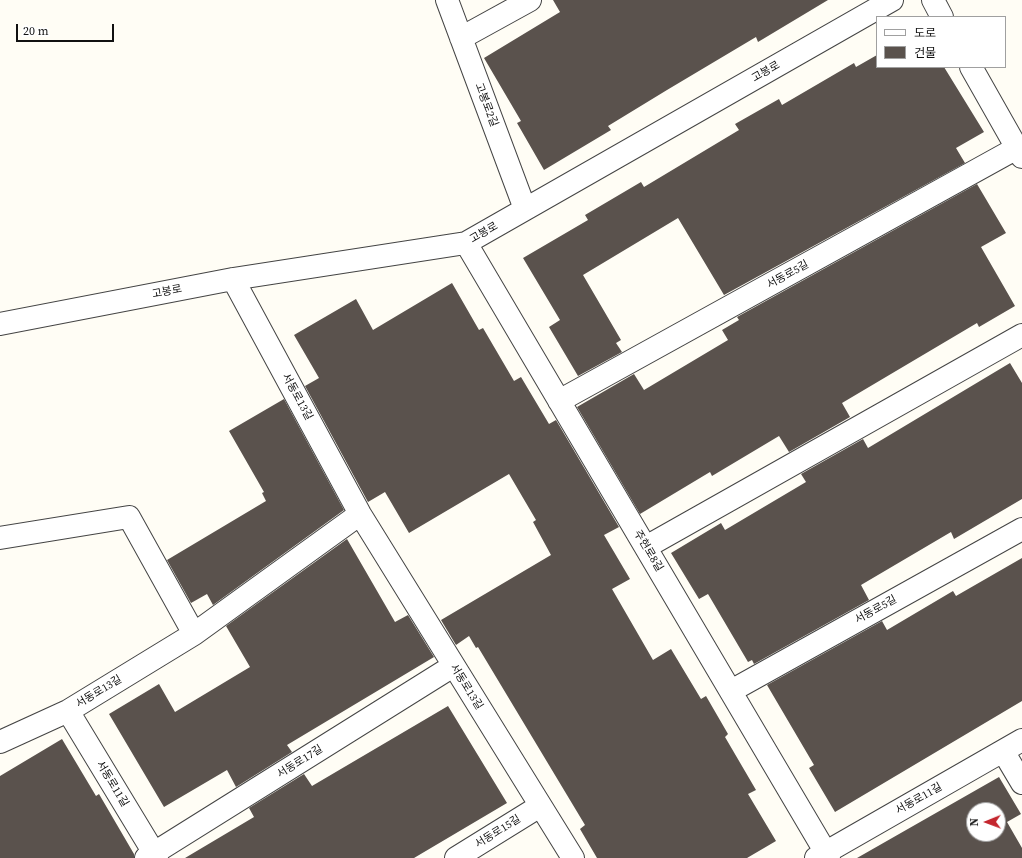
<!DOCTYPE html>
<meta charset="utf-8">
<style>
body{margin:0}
#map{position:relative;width:1022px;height:858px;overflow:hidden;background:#fffdf5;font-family:"Source Serif 4","Noto Sans KR",serif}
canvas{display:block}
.legend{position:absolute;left:876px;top:16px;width:130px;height:52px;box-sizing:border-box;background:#fff;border:1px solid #a0a0a0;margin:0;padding:5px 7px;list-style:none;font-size:12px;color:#111}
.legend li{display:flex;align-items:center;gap:8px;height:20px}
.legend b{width:20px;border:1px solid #a0a0a0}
.north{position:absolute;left:966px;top:802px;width:40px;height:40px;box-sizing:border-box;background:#fff;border:1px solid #a0a0a0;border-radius:50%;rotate:269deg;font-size:11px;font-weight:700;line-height:16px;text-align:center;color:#111}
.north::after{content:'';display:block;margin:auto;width:14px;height:18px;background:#c4262e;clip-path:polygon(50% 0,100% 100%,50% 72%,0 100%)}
.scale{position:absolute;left:16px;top:24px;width:98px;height:18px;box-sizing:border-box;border:2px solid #111;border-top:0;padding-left:5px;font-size:12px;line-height:14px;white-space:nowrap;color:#111;-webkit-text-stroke:3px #fff;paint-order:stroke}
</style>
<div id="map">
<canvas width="1022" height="858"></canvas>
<ul class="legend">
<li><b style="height:5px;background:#fff"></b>도로</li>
<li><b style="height:11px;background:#5a524d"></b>건물</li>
</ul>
<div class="north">N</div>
<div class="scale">20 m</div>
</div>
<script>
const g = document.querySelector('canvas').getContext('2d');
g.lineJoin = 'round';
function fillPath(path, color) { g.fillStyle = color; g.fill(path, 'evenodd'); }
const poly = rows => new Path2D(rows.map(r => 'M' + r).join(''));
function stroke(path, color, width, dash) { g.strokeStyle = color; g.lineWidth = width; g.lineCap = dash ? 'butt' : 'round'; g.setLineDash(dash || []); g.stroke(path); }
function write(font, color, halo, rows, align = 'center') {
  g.font = font + ' "Source Serif 4","Noto Sans KR",serif'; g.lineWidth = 4; g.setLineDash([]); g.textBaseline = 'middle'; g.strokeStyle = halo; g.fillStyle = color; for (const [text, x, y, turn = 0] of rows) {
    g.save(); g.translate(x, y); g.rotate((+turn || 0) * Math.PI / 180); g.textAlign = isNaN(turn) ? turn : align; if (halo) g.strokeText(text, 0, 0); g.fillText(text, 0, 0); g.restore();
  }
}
fillPath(poly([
 [553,0,828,0,758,42,756,37,667,90,608,126,611,130,544,170,517,123,521,121,484,58,560,12],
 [877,55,877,67,944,67,984,132,956,148,965,163,724,295,678,218,583,275,621,340,616,343,622,352,578,376,549,327,560,320,523,258,588,220,585,215,641,182,644,187,739,130,735,124,779,99,782,105,854,63,856,67],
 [977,184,1006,233,981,247,1015,306,979,327,977,323,842,403,850,417,789,452,779,436,712,476,710,472,640,514,577,407,634,374,644,390,728,340,722,330,739,320,737,317],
 [452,283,479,330,483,328,514,381,521,377,549,424,556,420,619,527,604,535,630,579,612,589,653,660,671,649,701,699,706,696,728,734,725,737,756,790,748,794,776,841,747,858,597,858,580,829,585,825,478,647,476,648,469,636,456,645,441,620,551,555,533,522,536,520,509,474,409,533,385,492,368,502,305,386,319,378,294,335,356,299,373,330],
 [1010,363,1022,383,1022,499,954,539,951,532,861,585,869,600,754,664,752,660,748,662,708,594,699,599,671,553,721,523,725,530,806,482,801,474,863,439,868,448],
 [284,399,344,510,213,605,207,594,191,603,167,560,266,501,262,493,264,492,229,431],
 [347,539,395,622,408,615,434,657,287,745,292,752,236,787,227,770,164,807,109,714,159,684,175,712,250,667,226,626],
 [1022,558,1022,701,835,812,809,768,814,765,767,685,882,621,887,630,953,591,956,596],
 [448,706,507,803,414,858,185,858,254,817,249,808,304,774,312,786],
 [62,739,96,796,99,794,134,854,134,858,0,858,0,776],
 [999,777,1021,814,1007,822,1022,848,1022,858,857,858],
 [974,810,998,810,998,834,974,834]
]), '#5a524d');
const street = poly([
 [447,0,525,209],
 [933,0,942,17],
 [461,38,530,0],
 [971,67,1022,157],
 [466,243,829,858],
 [233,279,360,514,573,858],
 [0,324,233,279,466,243,892,0],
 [559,401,1017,148],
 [0,538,129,517,194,634],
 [646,547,1022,335],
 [731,691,1022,529],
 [68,711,157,858],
 [0,742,68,711,194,634,360,514],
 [1003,751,1022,783],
 [146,858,453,666],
 [456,858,540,806],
 [816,858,1022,740]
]);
stroke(street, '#444', 24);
stroke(street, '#fff', 22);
write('11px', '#111', '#fff', [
 ["고봉로",766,72,-30],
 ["고봉로2길",486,105,69],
 ["고봉로",484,233,-30],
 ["서동로5길",788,275,-29],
 ["고봉로",167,292,-11],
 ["서동로13길",297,397,61],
 ["주현로8길",648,551,59],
 ["서동로5길",876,610,-29],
 ["서동로13길",466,687,58],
 ["서동로13길",99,692,-31],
 ["서동로17길",300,762,-32],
 ["서동로11길",112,784,59],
 ["서동로11길",919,799,-30],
 ["서동로15길",498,832,-32]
]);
</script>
